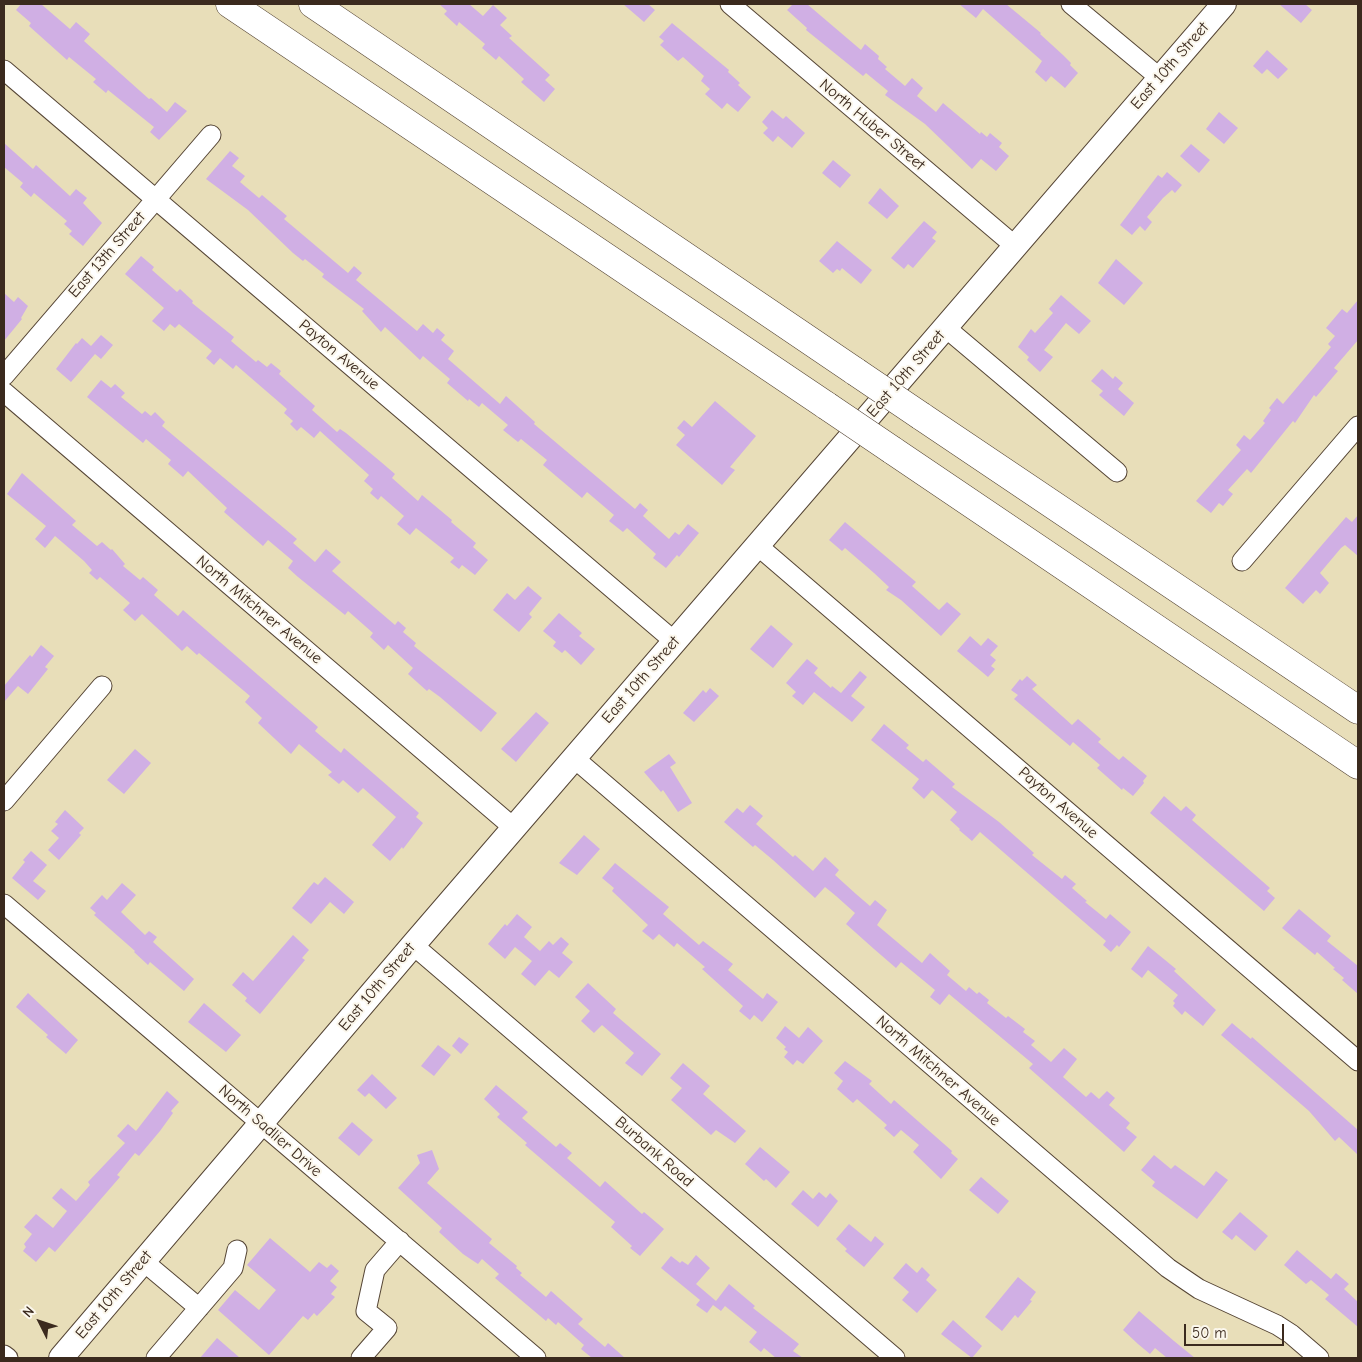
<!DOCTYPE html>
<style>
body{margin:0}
#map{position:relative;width:1362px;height:1362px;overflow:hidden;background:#e8deb9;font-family:"Comic Neue",sans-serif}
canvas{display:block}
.frame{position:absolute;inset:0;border:5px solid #3b2a1e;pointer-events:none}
.north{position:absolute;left:15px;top:1297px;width:50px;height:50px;-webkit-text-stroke:4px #fbf7ec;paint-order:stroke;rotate:311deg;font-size:14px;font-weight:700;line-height:20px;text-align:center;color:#3b2a1e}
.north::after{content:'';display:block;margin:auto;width:18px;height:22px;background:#3b2a1e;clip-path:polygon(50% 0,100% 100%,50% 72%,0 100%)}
.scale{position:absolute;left:1184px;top:1324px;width:100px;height:22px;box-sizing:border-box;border:2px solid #3b2a1e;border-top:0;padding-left:6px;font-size:15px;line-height:18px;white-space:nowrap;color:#3b2a1e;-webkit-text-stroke:4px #fbf7ec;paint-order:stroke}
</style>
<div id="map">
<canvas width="1362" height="1362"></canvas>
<div class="frame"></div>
<div class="north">N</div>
<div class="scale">50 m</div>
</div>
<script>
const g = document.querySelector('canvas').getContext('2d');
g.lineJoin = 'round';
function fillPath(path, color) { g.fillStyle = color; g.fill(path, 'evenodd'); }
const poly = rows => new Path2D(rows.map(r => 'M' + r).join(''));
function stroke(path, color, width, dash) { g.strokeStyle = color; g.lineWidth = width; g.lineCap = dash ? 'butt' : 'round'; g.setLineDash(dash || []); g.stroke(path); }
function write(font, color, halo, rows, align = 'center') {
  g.font = font + ' "Comic Neue",sans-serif'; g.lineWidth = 4; g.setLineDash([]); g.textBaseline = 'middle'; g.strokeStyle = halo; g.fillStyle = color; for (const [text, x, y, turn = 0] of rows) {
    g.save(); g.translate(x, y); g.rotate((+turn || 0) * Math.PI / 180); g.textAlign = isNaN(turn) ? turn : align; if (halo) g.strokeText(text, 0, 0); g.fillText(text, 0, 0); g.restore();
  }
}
fillPath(poly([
 [21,4,41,4,70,29,76,22,90,34,84,41,149,99,151,98,167,112,175,102,187,111,159,140,150,132,154,127,108,90,106,93,93,82,96,79,69,57,67,60,29,26,31,23,16,10],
 [439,4,469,4,483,16,493,5,507,18,500,25,512,36,509,38,550,75,545,80,555,89,544,102,521,82,524,79,499,56,496,60,482,48,485,44,459,22,457,26,444,14,447,11],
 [623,4,648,4,655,10,644,22],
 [793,4,807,4,861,50,865,44,879,56,878,59,887,67,885,69,905,86,912,78,923,88,917,96,936,112,943,103,980,134,981,132,987,137,990,133,1002,143,999,147,1009,156,996,171,981,159,972,169,925,124,885,95,888,91,866,73,863,76,806,30,807,28,787,10],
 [959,4,1006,4,1041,33,1040,34,1063,55,1071,63,1070,65,1078,73,1065,88,1051,76,1046,82,1035,72,1042,61,983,9,976,18],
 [1279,4,1305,4,1312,10,1301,23],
 [672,23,729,70,728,72,740,83,738,85,751,97,738,112,727,103,722,109,705,94,710,89,701,81,704,76,683,57,678,61,660,45,664,41,659,37],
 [1267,50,1288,69,1278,79,1267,69,1262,74,1253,66],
 [772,110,783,119,786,116,805,133,792,148,778,136,773,142,763,133,768,128,762,122],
 [1219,112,1238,128,1224,144,1206,129],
 [4,143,33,169,36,165,70,196,76,189,87,198,83,203,102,223,83,246,69,234,72,231,64,224,67,221,34,193,31,197,20,187,23,183,4,167],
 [1191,144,1210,160,1199,173,1180,156],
 [230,151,239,158,232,166,245,176,240,182,259,198,262,195,287,216,284,219,348,273,354,266,362,273,356,280,417,331,423,324,433,333,437,328,445,335,441,340,454,351,448,359,500,404,506,396,535,422,534,424,635,509,640,503,648,510,643,516,669,539,675,532,679,535,688,524,699,533,679,557,677,555,666,568,653,558,656,554,627,528,623,532,609,521,614,515,587,492,582,498,543,465,547,460,521,439,518,442,503,430,508,425,482,403,479,407,469,399,468,401,447,383,450,379,423,356,420,360,385,327,381,332,362,311,364,309,322,277,324,274,305,259,303,261,293,253,248,210,206,179],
 [833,160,851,175,840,188,822,173],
 [1167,172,1182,185,1175,193,1172,190,1163,198,1147,217,1152,222,1145,231,1140,226,1132,235,1120,225,1158,175,1162,178],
 [880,188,899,206,887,219,868,203],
 [924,221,937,232,932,238,936,241,913,268,908,264,904,269,891,258],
 [837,241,872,270,861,284,842,268,840,271,837,269,833,273,819,261],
 [141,256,154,267,152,270,177,292,180,289,193,301,192,303,234,337,231,341,256,362,258,360,267,367,271,363,281,371,279,374,315,406,312,410,337,432,340,429,346,433,381,462,395,474,392,478,418,501,422,495,452,520,451,522,476,543,473,547,488,560,475,575,462,565,459,569,450,562,454,558,416,528,410,535,397,524,404,516,381,496,378,500,370,493,373,489,364,481,369,475,320,431,314,438,301,427,297,431,290,424,293,421,284,413,287,409,236,365,233,369,220,358,214,365,206,358,212,351,179,324,175,328,170,324,164,331,152,321,164,308,125,274],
 [1116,259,1143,283,1124,305,1098,283],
 [4,293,14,302,18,297,28,306,21,318,22,319,4,341],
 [1061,295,1091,321,1079,334,1066,323,1044,350,1053,357,1040,372,1027,360,1029,357,1018,347,1031,329,1035,333,1053,313,1049,309],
 [1358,300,1358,340,1334,368,1338,371,1316,397,1314,395,1295,423,1293,421,1251,473,1247,469,1228,490,1233,494,1223,506,1219,503,1211,513,1196,501,1241,450,1236,445,1244,435,1250,440,1265,423,1263,421,1271,410,1269,408,1277,398,1283,404,1331,347,1328,344,1335,336,1326,328,1342,309,1347,313],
 [101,335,113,345,101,359,95,354,71,382,56,369,76,343,77,344,82,338,91,346],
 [1102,369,1113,379,1115,376,1123,383,1118,389,1134,403,1124,416,1099,395,1103,391,1091,381],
 [101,380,111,388,115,384,125,393,121,397,142,414,145,411,151,416,155,412,165,422,162,426,297,539,293,543,315,562,326,549,341,562,332,571,395,625,398,621,406,628,403,632,416,643,414,646,497,713,481,732,440,697,429,689,427,691,408,674,413,668,388,645,384,650,370,637,373,633,348,611,345,615,298,577,288,568,293,561,268,540,263,546,224,512,227,508,188,471,183,477,168,464,171,460,146,439,143,443,87,397],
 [715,401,756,436,730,467,735,470,722,485,676,445,685,435,677,428,684,420,692,427],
 [22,473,76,521,72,525,97,546,102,542,111,550,112,549,125,564,123,566,140,580,143,577,158,590,154,595,178,616,183,610,318,727,315,731,341,753,344,748,419,813,416,817,423,823,403,849,402,847,390,861,372,845,396,817,363,788,358,793,343,780,339,784,328,775,332,772,299,744,291,754,258,723,262,718,245,702,250,696,199,653,197,655,187,646,182,651,142,614,135,621,123,610,130,603,100,577,97,580,89,573,92,570,84,561,55,536,45,548,35,539,46,526,7,494],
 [1358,515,1358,556,1345,545,1341,548,1320,573,1329,583,1320,594,1316,590,1303,604,1285,588,1346,517,1352,522],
 [845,522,916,582,912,586,939,610,947,602,961,614,941,636,901,600,886,590,889,587,874,573,845,548,842,551,829,540],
 [528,586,542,598,529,614,532,617,519,632,493,610,507,593,515,600],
 [559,613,582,633,579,636,595,649,581,665,565,650,562,653,553,646,556,642,543,631],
 [771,625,793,644,773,668,750,649],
 [970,636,981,646,988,638,998,646,990,655,996,660,991,666,995,669,988,677,957,651],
 [41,645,54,656,45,667,48,669,28,694,18,686,4,702,4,686,30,655,32,657],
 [807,659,818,668,814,673,831,688,832,686,841,693,860,671,867,677,851,696,865,707,852,722,814,692,803,705,792,696,796,692,786,683],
 [1027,676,1037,685,1032,689,1072,725,1078,719,1101,739,1098,742,1119,760,1123,756,1147,776,1143,781,1144,783,1133,796,1123,788,1122,790,1097,768,1100,765,1073,742,1070,746,1014,699,1018,695,1011,690,1020,679,1022,681],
 [710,688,719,696,694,722,683,713,703,690,706,693],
 [536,712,549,723,516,762,501,749],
 [884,724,909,745,906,748,923,762,926,759,955,784,952,787,999,822,1034,853,1032,855,1062,879,1065,875,1076,884,1072,888,1087,901,1085,902,1106,919,1110,914,1131,932,1119,947,1117,945,1111,952,1103,945,1106,941,980,832,972,841,959,830,960,829,950,820,957,812,932,790,924,799,912,788,919,779,871,740],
 [135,749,151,763,124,794,107,780],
 [669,754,676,763,670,767,692,803,678,812,663,790,661,792,644,772],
 [1164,796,1181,811,1186,806,1196,815,1192,820,1270,888,1267,891,1275,898,1264,911,1150,813],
 [750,805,763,816,756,824,793,857,795,855,813,871,825,857,839,870,835,875,856,894,870,906,875,900,887,910,877,925,922,963,930,953,950,971,947,975,966,991,969,987,977,994,979,992,989,1000,987,1003,1006,1018,1008,1016,1025,1029,1023,1032,1035,1041,1031,1045,1051,1062,1064,1048,1077,1059,1063,1077,1086,1097,1091,1092,1099,1099,1107,1091,1115,1098,1109,1105,1130,1123,1126,1128,1137,1137,1124,1152,1029,1068,1033,1064,949,994,940,1005,930,997,935,990,901,962,896,968,874,949,846,924,855,913,836,896,825,887,815,898,773,860,755,845,753,847,724,822,737,808,743,813],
 [65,810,84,828,79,833,81,835,59,860,48,850,59,838,51,831,58,824,55,822],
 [584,835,600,849,577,875,559,863],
 [31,851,47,865,33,881,46,891,38,900,12,878,25,862,23,860],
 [615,863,669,907,663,914,699,945,703,941,733,964,728,970,763,999,767,993,778,1002,762,1022,754,1015,750,1020,739,1011,743,1006,702,969,705,967,677,943,674,947,659,934,653,940,642,931,648,925,612,891,614,888,602,878],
 [325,877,354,902,344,914,330,902,311,924,292,908,314,882,318,885],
 [122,883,136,895,121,912,145,935,149,931,157,937,153,942,194,979,184,991,150,962,148,965,134,952,135,951,94,915,96,913,90,908,102,895,107,900],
 [1299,909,1331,936,1327,941,1358,966,1358,994,1342,980,1344,978,1333,969,1335,968,1317,952,1315,955,1282,928],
 [517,914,532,927,524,937,540,951,549,941,553,945,561,937,569,944,562,953,573,962,559,978,549,970,535,986,521,974,532,961,515,947,505,959,488,944,505,924,507,926],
 [293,935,309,950,302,958,305,960,260,1014,245,1001,247,998,232,985,243,972,253,981],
 [1148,946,1176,969,1174,971,1216,1010,1203,1026,1185,1011,1182,1015,1173,1006,1175,1003,1173,1001,1178,995,1148,970,1142,978,1131,969],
 [588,983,616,1009,613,1013,661,1054,642,1076,625,1063,634,1053,602,1025,594,1033,581,1021,590,1011,575,997],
 [28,993,78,1040,66,1054,46,1037,48,1035,16,1007],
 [204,1003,241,1035,226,1052,188,1022],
 [1232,1023,1251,1039,1252,1037,1358,1130,1358,1155,1339,1137,1335,1141,1309,1111,1221,1035],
 [785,1026,799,1038,808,1027,823,1041,803,1064,797,1060,793,1065,784,1057,788,1052,784,1049,786,1047,776,1038],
 [459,1037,469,1044,461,1054,452,1046],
 [438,1045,451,1055,434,1076,421,1066],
 [845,1061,872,1081,869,1084,891,1104,894,1100,952,1151,951,1153,958,1159,941,1179,913,1152,919,1145,901,1130,894,1137,884,1128,887,1125,857,1099,853,1103,837,1089,843,1081,834,1073],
 [683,1063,710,1086,703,1094,746,1131,735,1143,716,1130,711,1135,671,1100,682,1088,670,1078],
 [372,1074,397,1098,386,1109,369,1093,365,1097,357,1090],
 [496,1085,528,1112,522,1118,556,1147,560,1143,572,1153,567,1158,600,1187,605,1181,642,1214,644,1212,664,1229,640,1256,630,1248,632,1246,611,1227,615,1222,525,1145,527,1143,497,1117,500,1114,484,1099],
 [167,1091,179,1102,171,1111,173,1113,160,1131,139,1156,135,1153,117,1175,120,1177,55,1252,49,1247,36,1262,23,1251,26,1247,24,1244,32,1234,24,1227,36,1214,53,1228,67,1211,52,1198,61,1188,76,1201,90,1185,88,1182,125,1143,117,1136,128,1124,136,1131],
 [352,1122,373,1140,359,1156,338,1138],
 [760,1147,790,1172,776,1188,766,1179,764,1181,745,1164],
 [432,1150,439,1169,427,1183,492,1239,489,1243,517,1266,516,1268,522,1273,520,1275,546,1297,551,1291,583,1319,578,1324,605,1347,608,1343,625,1358,592,1358,581,1349,584,1345,558,1322,556,1325,548,1318,546,1321,495,1278,499,1274,482,1259,478,1264,463,1254,439,1232,442,1228,398,1188,420,1163,417,1155],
 [1154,1155,1171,1169,1175,1165,1204,1186,1216,1171,1228,1180,1197,1219,1152,1186,1155,1182,1141,1170],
 [981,1177,1009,1201,998,1214,969,1190],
 [803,1190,813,1199,819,1192,826,1198,830,1193,838,1201,818,1227,791,1204],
 [1240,1212,1268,1236,1255,1251,1236,1235,1232,1240,1222,1232],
 [849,1224,871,1242,875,1236,884,1244,864,1267,845,1251,847,1249,836,1239],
 [270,1238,310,1272,319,1262,327,1268,331,1264,339,1271,330,1281,337,1287,331,1294,335,1297,317,1316,314,1313,308,1320,303,1316,269,1355,218,1310,235,1290,259,1310,276,1290,247,1265],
 [1297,1250,1331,1279,1336,1273,1349,1284,1344,1289,1358,1302,1358,1327,1325,1299,1329,1295,1311,1280,1306,1284,1284,1265],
 [696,1255,710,1268,696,1284,716,1301,729,1284,755,1306,753,1308,799,1344,793,1351,803,1358,776,1358,764,1348,761,1352,749,1342,757,1332,725,1306,721,1311,713,1305,707,1313,696,1305,700,1300,661,1268,671,1256,680,1263,682,1261,688,1265],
 [906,1263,917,1273,922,1267,930,1275,926,1280,937,1290,917,1313,902,1300,909,1292,893,1278],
 [1018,1277,1036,1292,1030,1300,1032,1301,1018,1318,1015,1315,1002,1331,985,1317],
 [1139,1311,1174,1341,1195,1358,1167,1358,1155,1348,1150,1354,1138,1344,1123,1330],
 [953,1320,982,1346,972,1358,941,1334],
 [217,1338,240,1358,200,1358]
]), '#d0afe4');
const minor = poly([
 [730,4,1015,246],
 [1071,4,1160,78],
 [4,70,674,641],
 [946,328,1117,472],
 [4,376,211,135],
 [4,392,514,828],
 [758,546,1358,1061],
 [1242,561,1358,426],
 [574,758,1168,1268,1199,1289,1277,1325,1291,1334,1319,1358],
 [4,801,102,686],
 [4,904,536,1358],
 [413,945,895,1358],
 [143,1261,199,1308],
 [4,1355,8,1358],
 [156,1358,233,1268,237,1250],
 [361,1358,387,1328,366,1311,375,1270,400,1241]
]);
const major = poly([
 [61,1358,413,945,1224,4]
]);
const highway = poly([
 [230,4,827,406],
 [313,4,856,372],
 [921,416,1358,710],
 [892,450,1358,765]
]);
stroke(minor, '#554535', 21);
stroke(major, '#554535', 26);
stroke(highway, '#554535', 29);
stroke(minor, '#fff', 19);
stroke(major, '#fff', 24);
stroke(highway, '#fff', 28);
const highwayBridge = poly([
 [856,372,921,416],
 [827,406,892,450]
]);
stroke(highwayBridge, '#554535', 29, []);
stroke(highwayBridge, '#fff', 28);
write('16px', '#3b2a1e', '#fbf7ec', [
 ["East 10th Street",1170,66,-49],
 ["North Huber Street",872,125,40],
 ["East 13th Street",107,255,-49],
 ["Payton Avenue",339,355,40],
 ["East 10th Street",906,374,-49],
 ["North Mitchner Avenue",259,610,40],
 ["East 10th Street",641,680,-49],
 ["Payton Avenue",1058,803,41],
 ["East 10th Street",377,987,-50],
 ["North Mitchner Avenue",938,1071,41],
 ["North Sadlier Drive",270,1131,41],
 ["Burbank Road",654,1152,41],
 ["East 10th Street",114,1295,-50]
]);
</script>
